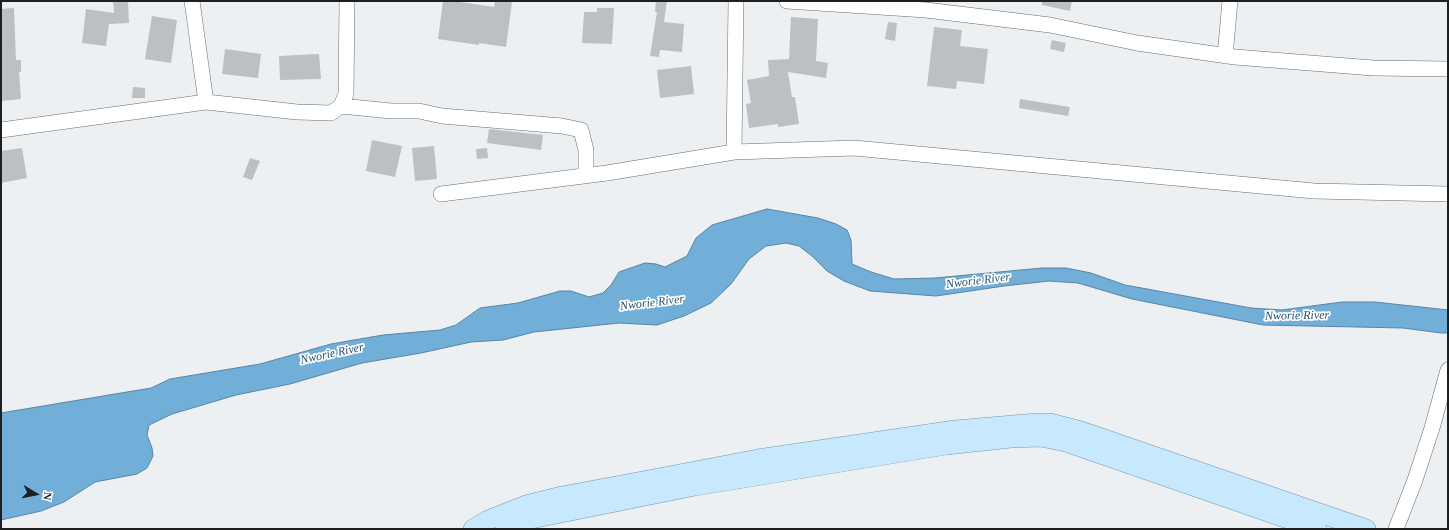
<!DOCTYPE html>
<style>
body{margin:0}
#map{position:relative;width:1449px;height:530px;overflow:hidden;background:#ecf0f3;font-family:Georgia,serif}
canvas{display:block}
.frame{position:absolute;inset:0;border:2px solid #1e1f20;pointer-events:none}
.north{position:absolute;left:16px;top:474px;width:40px;height:40px;-webkit-text-stroke:3px #fff;paint-order:stroke;rotate:100deg;font-size:11px;font-weight:700;line-height:16px;text-align:center;color:#1e1f20}
.north::after{content:'';display:block;margin:auto;width:14px;height:18px;background:#1e1f20;clip-path:polygon(50% 0,100% 100%,50% 72%,0 100%)}
</style>
<div id="map">
<canvas width="1449" height="530"></canvas>
<div class="frame"></div>
<div class="north">N</div>
</div>
<script>
const g = document.querySelector('canvas').getContext('2d');
g.lineJoin = 'round';
function fillPath(path, color) { g.fillStyle = color; g.fill(path, 'evenodd'); }
const poly = rows => new Path2D(rows.map(r => 'M' + r).join(''));
function stroke(path, color, width, dash) { g.strokeStyle = color; g.lineWidth = width; g.lineCap = dash ? 'butt' : 'round'; g.setLineDash(dash || []); g.stroke(path); }
function write(font, color, halo, rows, align = 'center') {
  g.font = font + ' Georgia,serif'; g.lineWidth = 3.5; g.setLineDash([]); g.textBaseline = 'middle'; g.strokeStyle = halo; g.fillStyle = color; for (const [text, x, y, turn = 0] of rows) {
    g.save(); g.translate(x, y); g.rotate((+turn || 0) * Math.PI / 180); g.textAlign = isNaN(turn) ? turn : align; if (halo) g.strokeText(text, 0, 0); g.fillText(text, 0, 0); g.restore();
  }
}
const water = poly([
 [767,209,818,218,836,224,847,230,851,240,852,264,871,272,894,279,935,278,1042,268,1066,268,1091,273,1125,285,1251,308,1282,310,1342,302,1375,302,1448,310,1448,333,1441,333,1403,328,1263,325,1132,299,1078,283,1049,281,1004,286,936,296,870,291,844,281,827,271,812,256,799,246,786,243,766,246,749,259,731,284,711,303,684,316,657,325,619,323,534,332,503,340,471,342,421,353,362,363,290,384,236,395,172,414,149,425,147,435,152,448,153,456,147,468,137,474,95,482,64,502,41,511,1,520,1,413,151,388,170,379,260,364,331,344,383,335,440,330,456,325,480,308,518,303,560,291,571,291,589,297,603,293,611,285,619,272,645,263,656,264,665,267,687,256,696,238,712,225,767,209]
]);
fillPath(water, '#71afd9');
stroke(water, '#5884a2', 1);
fillPath(poly([
 [113,1,128,1,129,23,109,24,106,46,82,43,86,9,114,13],
 [443,1,453,1,494,7,495,1,512,2,506,47,479,43,479,45,438,39],
 [656,1,667,1,664,22,684,24,682,52,660,50,659,57,650,56,657,12,655,12],
 [1042,1,1072,1,1070,11,1042,5],
 [14,8,16,60,21,60,21,72,19,72,21,99,1,101,1,9],
 [597,8,614,8,612,44,582,43,584,12,597,12],
 [152,16,177,20,171,63,145,59],
 [791,17,818,19,816,61,828,63,826,78,788,72,792,97,795,97,799,124,778,127,778,124,749,128,746,104,751,103,747,80,769,76,768,60,789,59],
 [888,22,897,23,895,41,885,39],
 [934,27,962,30,960,46,988,49,984,84,957,81,956,89,927,86],
 [1052,40,1066,43,1064,52,1050,49],
 [225,49,261,54,258,78,222,74],
 [319,54,321,79,280,80,279,56],
 [691,66,694,94,660,98,657,70],
 [133,87,145,88,145,98,132,98],
 [1020,99,1070,107,1068,116,1019,108],
 [489,129,543,135,541,150,487,143],
 [372,140,402,146,395,177,366,171],
 [434,146,437,179,415,181,412,148],
 [22,148,27,178,1,183,1,151],
 [487,148,488,158,477,159,476,149],
 [250,158,260,161,252,180,243,177]
]), '#bcc0c3');
const minor = poly([
 [192,1,206,102],
 [736,1,734,152,854,148,1314,191,1448,194],
 [787,1,926,10,1050,25,1137,43,1235,57,1373,68,1448,69],
 [1225,56,1230,1],
 [341,106,391,111,419,111,442,116,562,126,581,130,586,150,586,175],
 [1,130,206,102,297,112,331,113,341,106,346,94,347,1],
 [441,194,607,173,734,152],
 [1396,529,1415,480,1432,428,1448,370]
]);
const major = poly([
 [473,529,488,520,526,505,562,496,648,480,758,459,955,430,1037,423,1050,423,1081,431,1366,529],
 [505,529,526,520,695,486,946,445,1011,438,1041,437,1066,442,1317,529]
]);
stroke(minor, '#686c6e', 16);
stroke(major, '#7597af', 20);
stroke(minor, '#fff', 15);
stroke(major, '#c8e8fd', 19);
write('italic 12px', '#204f6d', '#fff', [
 ["Nworie River",978,281,-7],
 ["Nworie River",652,303,-7],
 ["Nworie River",1297,316,-1],
 ["Nworie River",332,354,-12]
]);
</script>
